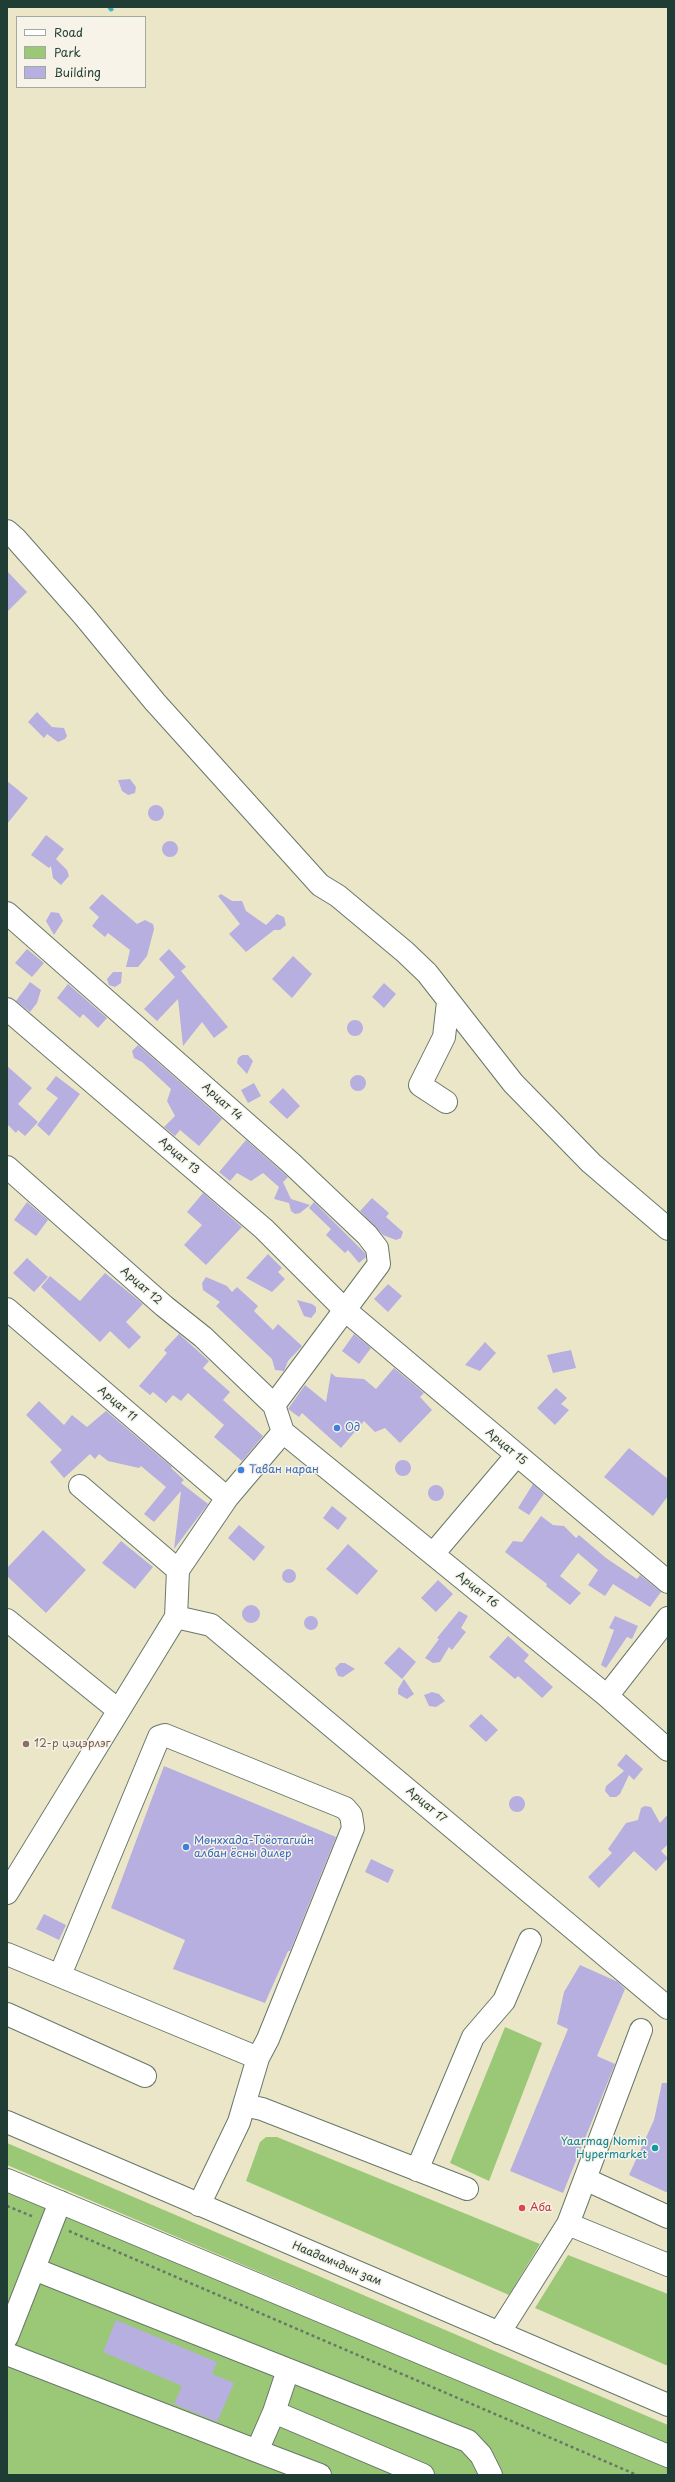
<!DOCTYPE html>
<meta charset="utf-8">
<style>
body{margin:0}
#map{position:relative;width:675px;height:2482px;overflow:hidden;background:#ece6c9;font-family:"Playpen Sans",sans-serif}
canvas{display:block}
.frame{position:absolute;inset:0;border:8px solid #1f3d34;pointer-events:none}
.legend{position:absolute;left:16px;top:16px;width:130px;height:72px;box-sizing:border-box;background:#f7f3e8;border:1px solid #a1aaa0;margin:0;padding:5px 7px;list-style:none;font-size:12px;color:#1f3d34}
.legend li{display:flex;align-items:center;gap:8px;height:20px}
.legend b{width:20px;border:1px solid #a1aaa0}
</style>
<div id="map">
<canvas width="675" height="2482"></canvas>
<div class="frame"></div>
<ul class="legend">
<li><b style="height:5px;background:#fff"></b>Road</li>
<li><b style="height:11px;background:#9bc876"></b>Park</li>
<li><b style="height:11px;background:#b6afdf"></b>Building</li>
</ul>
</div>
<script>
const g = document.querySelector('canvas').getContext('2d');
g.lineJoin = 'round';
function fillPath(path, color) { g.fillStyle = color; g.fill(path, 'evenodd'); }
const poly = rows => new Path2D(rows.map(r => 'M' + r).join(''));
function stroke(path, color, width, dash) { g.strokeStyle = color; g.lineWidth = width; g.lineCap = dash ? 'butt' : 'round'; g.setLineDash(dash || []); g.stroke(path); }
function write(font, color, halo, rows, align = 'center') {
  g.font = font + ' "Playpen Sans",sans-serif'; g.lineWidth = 3; g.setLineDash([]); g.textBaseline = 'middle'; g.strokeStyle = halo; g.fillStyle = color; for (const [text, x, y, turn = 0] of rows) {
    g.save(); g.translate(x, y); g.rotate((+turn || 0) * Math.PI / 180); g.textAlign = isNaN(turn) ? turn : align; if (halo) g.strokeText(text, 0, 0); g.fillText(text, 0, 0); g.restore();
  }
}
fillPath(poly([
 [505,2027,542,2043,489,2181,450,2163],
 [266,2137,277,2137,540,2244,509,2295,246,2181,260,2142],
 [7,2143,668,2425,668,2445,7,2165],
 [7,2186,668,2454,668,2475,7,2475],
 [568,2255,668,2294,668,2366,535,2308]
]), '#9bc876');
stroke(poly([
 [110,7,111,9]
]), '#46b5bd', 5);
fillPath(poly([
 [7,571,27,592,7,612],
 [37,712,52,727,64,728,67,736,65,739,58,742,47,734,44,738,28,722],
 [130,779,136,787,135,793,128,795,122,791,118,780],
 [7,781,28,798,7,824],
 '148 813a8 8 0 1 1 16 0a8 8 0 1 1-16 0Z',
 [46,835,64,849,56,859,67,870,69,876,61,885,53,878,51,866,49,868,31,855],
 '162 849a8 8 0 1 1 16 0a8 8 0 1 1-16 0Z',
 [102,894,137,924,145,920,153,924,154,929,147,956,138,967,126,967,130,950,108,933,105,937,92,926,99,917,89,908],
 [221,894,232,901,242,901,246,911,266,925,277,914,284,917,286,925,280,930,274,930,246,952,229,934,240,924,218,896],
 [51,912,59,913,63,921,54,935,46,921],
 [27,949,44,963,32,977,15,963],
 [169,949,186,967,181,971,228,1027,214,1038,202,1022,183,1046,178,999,157,1021,144,1009,175,977,159,959],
 [293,956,312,974,292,998,272,979],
 [113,972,122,972,121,983,115,987,109,985,107,979],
 [30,982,41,990,37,1003,30,1012,16,1001],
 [384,983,396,994,384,1008,372,997],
 [68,984,107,1018,98,1028,83,1014,80,1018,57,998],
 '347 1028a8 8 0 1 1 16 0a8 8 0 1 1-16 0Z',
 [138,1045,222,1119,199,1146,180,1130,175,1136,164,1127,175,1116,167,1101,171,1089,142,1062,134,1058,132,1051],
 [242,1055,248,1055,253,1061,247,1074,237,1063,238,1058],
 [7,1066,32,1088,18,1104,38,1122,25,1136,18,1130,16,1133,7,1124],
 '350 1083a8 8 0 1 1 16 0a8 8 0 1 1-16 0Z',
 [56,1076,80,1094,49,1136,37,1125,58,1098,46,1089],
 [254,1083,261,1096,248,1103,241,1090],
 [283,1088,300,1106,287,1119,269,1102],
 [246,1140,288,1177,283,1182,291,1199,310,1205,300,1213,295,1214,291,1211,289,1203,274,1199,279,1187,263,1173,251,1181,237,1173,230,1181,219,1172],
 [203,1193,242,1227,206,1265,184,1245,202,1225,187,1212],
 [372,1198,389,1213,386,1217,403,1232,401,1238,396,1240,383,1235,360,1211],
 [27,1202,48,1220,36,1236,14,1220],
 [314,1202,365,1253,366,1257,359,1263,348,1250,345,1253,326,1235,331,1229,309,1208],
 [268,1254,282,1268,278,1272,285,1279,272,1292,246,1278],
 [27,1258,48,1277,34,1292,13,1273],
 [105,1273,143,1304,126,1322,141,1337,129,1349,110,1331,100,1342,41,1287,50,1276,80,1301],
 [206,1277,227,1286,232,1292,237,1287,258,1306,254,1311,273,1330,278,1324,302,1346,288,1361,284,1371,275,1370,272,1359,216,1306,220,1302,203,1290,202,1283],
 [388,1284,402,1296,388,1312,374,1299],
 [297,1300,312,1304,316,1307,316,1312,311,1318,304,1316],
 [179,1334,209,1361,203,1368,230,1392,223,1400,263,1436,242,1461,214,1437,224,1425,188,1393,181,1401,173,1395,166,1403,153,1392,150,1395,139,1386,167,1353,164,1350],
 [354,1334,371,1348,359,1364,342,1351],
 [485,1342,496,1353,480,1371,465,1365],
 [571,1350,576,1368,553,1373,547,1355],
 [394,1368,424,1393,420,1397,432,1410,400,1443,385,1428,375,1432,364,1421,341,1448,302,1413,299,1417,288,1409,305,1385,326,1402,331,1373,336,1377,364,1379,376,1389],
 [556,1388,567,1398,561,1404,569,1410,555,1425,537,1408],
 [39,1401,64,1425,72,1415,87,1427,106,1411,172,1467,171,1468,184,1480,181,1483,208,1504,174,1549,181,1491,154,1522,144,1514,166,1487,141,1466,139,1468,108,1461,99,1454,95,1459,90,1454,64,1478,50,1462,62,1450,26,1415],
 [629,1448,668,1479,668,1496,653,1516,604,1477],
 '395 1468a8 8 0 1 1 16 0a8 8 0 1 1-16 0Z',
 [533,1484,544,1494,529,1515,518,1508],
 '428 1493a8 8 0 1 1 16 0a8 8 0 1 1-16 0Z',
 [332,1506,347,1518,338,1530,323,1518],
 [541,1516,553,1525,564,1526,576,1538,579,1535,606,1558,637,1579,640,1575,661,1592,650,1607,613,1584,605,1596,588,1585,598,1570,578,1553,560,1576,581,1593,570,1605,546,1586,547,1584,505,1552,513,1541,522,1542],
 [239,1525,265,1547,254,1561,228,1538],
 [43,1530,86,1570,46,1613,7,1576,7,1568],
 [121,1541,153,1567,135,1589,102,1563],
 [348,1544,378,1571,357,1595,326,1569],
 '282 1576a7 7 0 1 1 14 0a7 7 0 1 1-14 0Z',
 [438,1580,453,1594,436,1612,421,1598],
 '242 1614a9 9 0 1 1 18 0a9 9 0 1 1-18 0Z',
 [459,1611,468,1616,461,1628,466,1632,452,1650,449,1647,440,1662,433,1663,425,1658,439,1639,437,1638],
 '304 1623a7 7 0 1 1 14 0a7 7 0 1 1-14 0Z',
 [615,1616,638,1626,632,1639,627,1637,606,1668,601,1665,614,1630,609,1628],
 [508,1636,529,1655,524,1661,553,1687,542,1698,518,1676,515,1679,489,1657],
 [399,1647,416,1662,402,1679,384,1663],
 [340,1663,345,1663,355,1669,343,1677,338,1676,335,1668],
 [404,1679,414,1694,407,1699,398,1694,398,1689],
 [432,1692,439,1694,445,1701,436,1707,429,1706,424,1695],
 [481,1714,498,1730,486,1742,469,1726],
 [626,1754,643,1769,634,1780,629,1775,620,1794,616,1797,610,1797,605,1791,606,1786,624,1771,617,1765],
 [164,1766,336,1837,290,1951,288,1951,265,2003,173,1969,185,1940,111,1908],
 '509 1804a8 8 0 1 1 16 0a8 8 0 1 1-16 0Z',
 [645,1806,651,1807,660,1823,668,1814,668,1844,661,1851,668,1858,656,1871,634,1851,599,1888,588,1877,612,1853,608,1849,626,1823,638,1820,641,1808],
 [371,1859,394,1870,388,1883,365,1872],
 [44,1914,66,1925,59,1940,36,1929],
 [580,1965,618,1982,625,1989,597,2056,615,2064,563,2193,510,2171,568,2029,557,2024,564,1992],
 [662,2083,668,2083,668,2193,629,2175,654,2120],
 [116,2320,217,2362,212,2374,234,2383,217,2422,174,2404,182,2386,103,2352]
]), '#b6afdf');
const minor = poly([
 [7,531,16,539,84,616,155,702,320,885,338,896,405,952,427,973,513,1083,591,1163,668,1229],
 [7,913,291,1163,367,1235,377,1248,379,1264,274,1405,283,1432,227,1498,178,1570,176,1617,7,1893],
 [7,1009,264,1229,345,1310,668,1582],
 [446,1102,420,1085,444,1037,448,1002],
 [7,1167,164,1306,203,1337,274,1405],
 [7,1309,227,1498],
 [283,1432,607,1696,668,1750],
 [80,1486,178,1570],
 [433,1554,516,1456],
 [176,1617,211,1625,668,2008],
 [7,1620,118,1710],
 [607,1696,668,1618],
 [7,1954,258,2058,268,2039,353,1828,351,1815,345,1808,165,1735,159,1737,60,1975],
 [7,2014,145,2076],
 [244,2105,258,2058],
 [417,2170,473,2037,504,2001,530,1940],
 [585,2179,668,2217],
 [199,2205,239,2122,244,2105,262,2109,467,2189],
 [568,2224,668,2265],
 [34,2269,468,2441,481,2455,491,2475],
 [499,2333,568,2224,641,2030],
 [7,2337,60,2202],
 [7,2354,257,2451,274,2412,423,2475],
 [274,2412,288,2370],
 [257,2451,320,2475]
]);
const highway = poly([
 [7,2122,668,2405],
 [7,2180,668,2456]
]);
stroke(minor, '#677868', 24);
stroke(highway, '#677868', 24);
stroke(poly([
 [7,2206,34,2217],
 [69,2231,637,2475]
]), '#677868', 2.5, [3, 3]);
stroke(minor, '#fff', 22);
stroke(highway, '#fff', 22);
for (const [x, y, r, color] of [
 [337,1428,4,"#3f7fe0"],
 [241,1470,4,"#3f7fe0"],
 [26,1744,4,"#8d6e63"],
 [186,1847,4,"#3f7fe0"],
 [655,2148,4,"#0f9aa8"],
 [522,2208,4,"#e0444e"]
]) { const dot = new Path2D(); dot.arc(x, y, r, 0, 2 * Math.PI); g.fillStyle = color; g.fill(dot); stroke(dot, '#f7f3e8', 1.5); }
write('11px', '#1f3d34', '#f7f3e8', [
 ["Арцат 14",222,1102,42],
 ["Арцат 13",179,1156,41],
 ["Арцат 12",141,1286,41],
 ["Арцат 11",117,1404,41],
 ["Арцат 15",506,1447,40],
 ["Арцат 16",477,1590,39],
 ["Арцат 17",426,1805,40],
 ["Наадамчдын зам",337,2264,23]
]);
write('11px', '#366cbe', '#f7f3e8', [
 ["Од",345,1428],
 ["Таван наран",249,1470],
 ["Мөнххада-Тоёотагийн",194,1841],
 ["албан ёсны дилер",194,1854]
], 'left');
write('11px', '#785e54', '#f7f3e8', [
 ["12-р цэцэрлэг",34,1744]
], 'left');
write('11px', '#0d838f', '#f7f3e8', [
 ["Yaarmag Nomin",647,2142],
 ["Hypermarket",647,2155]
], 'right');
write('11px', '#be3a42', '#f7f3e8', [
 ["Аба",530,2208]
], 'left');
</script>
